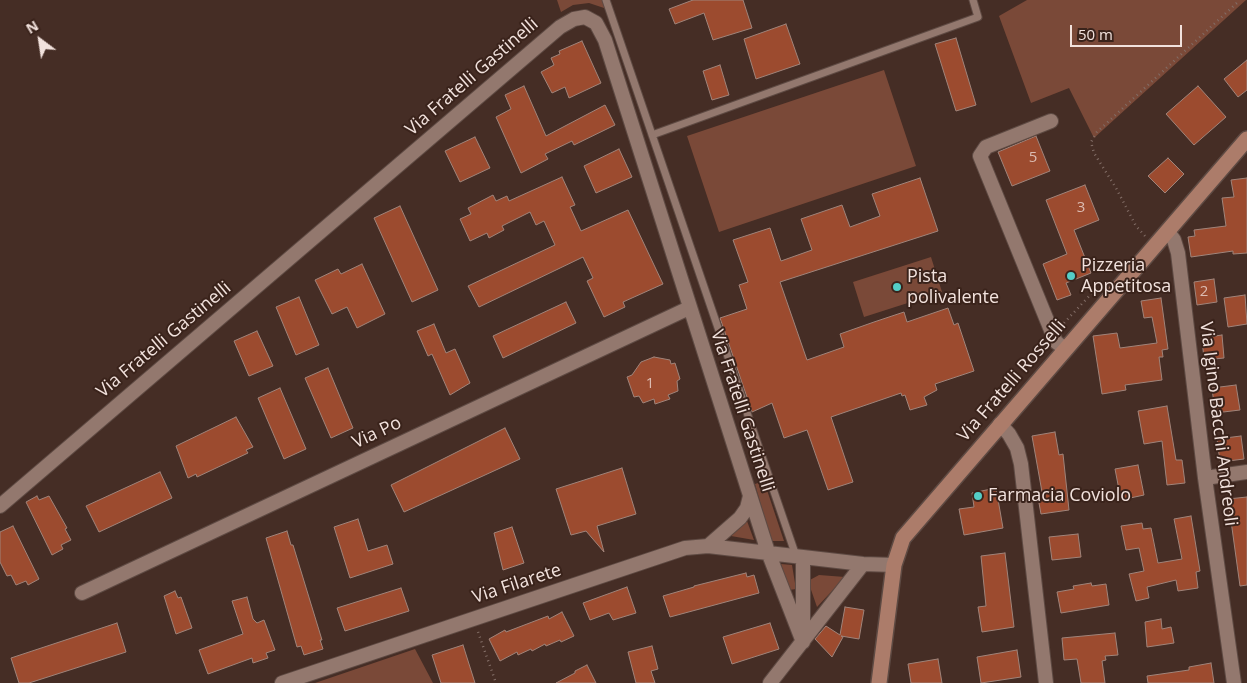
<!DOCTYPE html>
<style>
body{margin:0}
#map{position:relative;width:1247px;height:683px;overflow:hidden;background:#452d25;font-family:"Open Sans",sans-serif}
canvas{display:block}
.north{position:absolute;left:15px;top:15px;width:50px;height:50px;-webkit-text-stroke:4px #3a231b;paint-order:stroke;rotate:329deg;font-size:14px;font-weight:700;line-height:20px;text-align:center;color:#f2e2dd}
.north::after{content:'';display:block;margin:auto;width:18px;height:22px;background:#f2e2dd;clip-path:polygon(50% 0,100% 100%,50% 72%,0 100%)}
.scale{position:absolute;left:1070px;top:25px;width:112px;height:22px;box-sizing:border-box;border:2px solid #f2e2dd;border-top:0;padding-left:6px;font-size:15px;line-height:18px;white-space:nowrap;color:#f2e2dd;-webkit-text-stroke:4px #3a231b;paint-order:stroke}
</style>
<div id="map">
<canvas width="1247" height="683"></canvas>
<div class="north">N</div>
<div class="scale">50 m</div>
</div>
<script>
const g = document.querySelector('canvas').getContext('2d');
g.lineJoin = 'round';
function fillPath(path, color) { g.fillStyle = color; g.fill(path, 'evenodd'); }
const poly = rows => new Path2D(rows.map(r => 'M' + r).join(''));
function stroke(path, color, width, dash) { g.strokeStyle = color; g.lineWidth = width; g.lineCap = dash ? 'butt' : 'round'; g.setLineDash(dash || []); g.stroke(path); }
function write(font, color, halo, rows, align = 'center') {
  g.font = font + ' "Open Sans",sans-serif'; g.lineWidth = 4; g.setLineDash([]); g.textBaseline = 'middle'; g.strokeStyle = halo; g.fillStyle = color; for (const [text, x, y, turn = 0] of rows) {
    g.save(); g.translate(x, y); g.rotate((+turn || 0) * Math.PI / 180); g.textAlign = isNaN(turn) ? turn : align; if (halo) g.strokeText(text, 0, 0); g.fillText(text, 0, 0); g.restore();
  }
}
fillPath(poly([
 [557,0,606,0,610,10,589,3,573,5,561,12],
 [1027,0,1246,0,1094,138,1069,88,1031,103,999,16],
 [884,70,916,166,719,232,687,136],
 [931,257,942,292,864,317,853,282],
 [764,481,784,541,771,541,755,484],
 [747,521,754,540,731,536],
 [781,564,792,565,796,589,789,590],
 [819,575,845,577,817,607,808,581],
 [415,649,433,683,315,683]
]), '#7a4938');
const building = poly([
 [693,0,743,0,752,28,713,40,704,13,675,24,669,9,693,0],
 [786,24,800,64,756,79,744,39,786,24],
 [956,38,976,105,956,111,935,44,956,38],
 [582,41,601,83,569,98,565,87,552,93,541,72,554,65,551,58,560,54,559,51,582,41],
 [1247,60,1247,90,1238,97,1224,79,1247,60],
 [720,65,729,95,712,100,703,71,720,65],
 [524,86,546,136,605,105,615,125,574,145,572,141,545,154,548,159,521,173,496,117,511,109,505,95,524,86],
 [1198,86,1226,117,1194,145,1166,114,1198,86],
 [1036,136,1050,171,1012,186,998,152,1036,136],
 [475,137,490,168,460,182,445,151,475,137],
 [619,149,632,177,596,193,584,166,619,149],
 [1168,158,1184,174,1165,193,1148,176,1168,158],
 [562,177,575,205,570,207,581,231,628,210,663,284,623,302,625,307,604,317,587,281,593,278,583,257,479,307,468,286,555,245,544,221,536,225,530,212,502,226,504,230,489,238,487,233,470,241,460,219,471,214,468,208,493,195,496,201,507,196,509,201,562,177],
 [920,178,938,231,780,282,807,360,844,347,840,334,874,322,904,312,907,322,948,308,954,325,958,323,974,371,935,384,937,390,924,397,927,405,910,410,905,395,902,396,901,393,831,417,853,482,828,490,807,430,784,438,772,403,752,412,720,318,747,309,739,285,748,282,733,240,770,228,781,261,812,250,801,219,842,205,850,227,880,216,872,194,920,178],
 [1247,178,1247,253,1233,254,1233,251,1191,257,1188,237,1195,236,1194,230,1226,226,1222,198,1234,197,1231,180,1247,178],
 [1085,185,1099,220,1074,230,1091,273,1066,283,1071,295,1057,300,1043,264,1067,254,1046,200,1085,185],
 [400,206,438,290,412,302,374,218,400,206],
 [362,264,385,314,357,328,347,307,332,314,315,280,338,269,341,274,362,264],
 [1214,279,1217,302,1197,305,1194,282,1214,279],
 [1245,295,1247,324,1228,327,1224,298,1245,295],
 [299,297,319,345,296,355,276,307,299,297],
 [1161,298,1168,349,1162,350,1163,357,1159,357,1162,380,1125,385,1126,390,1102,394,1093,336,1117,333,1120,348,1157,343,1152,317,1144,318,1141,301,1161,298],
 [566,302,576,323,503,358,493,336,566,302],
 [434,324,446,353,455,349,470,383,450,395,432,354,428,356,417,331,434,324],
 [257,331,273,366,249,376,234,341,257,331],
 [1222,335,1224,358,1204,360,1202,338,1222,335],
 [654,357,670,360,671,364,675,363,680,379,677,381,678,391,668,395,670,399,655,404,654,399,643,403,639,396,634,397,627,377,632,375,641,362,654,357],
 [328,368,353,428,331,438,305,378,328,368],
 [1236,385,1240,410,1215,413,1212,388,1236,385],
 [280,388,306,449,284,459,258,398,280,388],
 [1167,406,1176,460,1182,460,1185,483,1167,485,1162,441,1144,444,1138,411,1167,406],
 [236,417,253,447,246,450,248,453,197,477,196,474,188,478,176,446,236,417],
 [505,428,520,459,404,512,391,485,505,428],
 [1055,432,1059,455,1063,454,1069,510,1041,514,1037,492,1042,492,1032,436,1055,432],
 [1241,436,1244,459,1220,462,1217,439,1241,436],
 [1138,465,1144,495,1121,500,1115,469,1138,465],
 [622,468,636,514,597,526,604,552,586,531,571,535,556,489,622,468],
 [160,472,172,498,99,532,86,506,160,472],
 [996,488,1003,528,964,535,959,509,974,507,972,493,996,488],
 [37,496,39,500,49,496,67,528,65,529,71,540,61,545,63,549,52,555,26,502,37,496],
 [1247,497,1247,585,1240,586,1228,499,1247,497],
 [1191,516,1200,571,1196,572,1198,588,1178,591,1176,580,1147,587,1149,598,1136,601,1129,574,1144,571,1139,548,1126,550,1121,526,1142,523,1143,529,1151,528,1158,563,1182,559,1174,519,1191,516],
 [358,519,368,551,387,545,393,564,350,578,334,527,358,519],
 [13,526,39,579,28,585,26,581,16,585,11,575,7,576,0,562,0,532,13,526],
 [512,527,524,563,503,570,494,533,512,527],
 [287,531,291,545,293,545,322,640,320,640,323,649,304,655,301,646,297,647,266,538,287,531],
 [1078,534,1081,557,1052,560,1049,537,1078,534],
 [1005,553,1014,627,982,632,978,607,986,606,981,556,1005,553],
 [746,573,747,577,754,575,759,593,670,617,663,596,694,587,694,586,746,573],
 [1091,583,1092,586,1106,584,1109,605,1061,613,1057,592,1074,589,1073,586,1091,583],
 [627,587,636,613,613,620,609,613,590,620,583,603,627,587],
 [401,588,409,611,345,631,337,608,401,588],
 [175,591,178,598,181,597,192,628,176,634,164,596,175,591],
 [247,597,253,619,257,623,264,620,275,650,266,653,268,658,253,663,252,658,208,674,199,650,243,634,232,601,247,597],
 [845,607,864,610,859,639,841,636,843,637,832,657,815,639,826,626,840,635,845,607],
 [562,612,574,636,561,642,560,640,546,646,545,644,532,651,531,649,518,655,517,652,500,661,489,639,505,630,506,632,548,616,549,619,562,612],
 [1161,619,1162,629,1171,627,1174,643,1147,647,1145,622,1161,619],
 [117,623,126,652,29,683,19,683,11,658,117,623],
 [770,623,779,649,732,664,723,637,770,623],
 [1115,633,1118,655,1105,656,1106,660,1102,661,1105,683,1081,683,1077,659,1064,660,1062,638,1115,633],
 [463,645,475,683,441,683,432,655,463,645],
 [652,646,658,669,651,671,655,683,636,683,628,652,652,646],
 [1017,650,1021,677,981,683,977,657,1017,650],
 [938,659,942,683,911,683,908,664,938,659],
 [1211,663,1214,683,1148,683,1147,676,1189,670,1189,667,1211,663],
 [587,665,596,683,556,683,575,673,575,671,587,665]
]);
fillPath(building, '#9c4b2f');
stroke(building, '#a0847a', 1);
const lane = poly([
 [606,0,796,556],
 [652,135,978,17,973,0]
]);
const street = poly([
 [1051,121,986,147,980,156,1053,335,1056,342,1064,348],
 [1168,232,1174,240,1178,253,1205,478,1234,683],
 [1000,424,1009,434,1017,448,1021,464,1046,683],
 [1205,478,1247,472],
 [0,506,560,27,574,19,585,17,596,23,605,40,768,552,803,642],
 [708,546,740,518,747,508,750,496],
 [82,593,689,308],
 [803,634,803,557],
 [282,683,685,548,708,546,863,564,894,565],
 [770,683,863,564]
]);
const secondary = poly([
 [879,683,894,565,903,538,1247,139]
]);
stroke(lane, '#5e4a43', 9);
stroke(street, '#5e4a43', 16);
stroke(secondary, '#5e4a43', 18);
stroke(poly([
 [1145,236,1136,226,1116,188,1094,153,1091,142,1097,132,1239,1],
 [1064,323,1093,292],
 [478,632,496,683]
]), '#836e67', 2.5, [1, 4]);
stroke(lane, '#93786e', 7);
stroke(street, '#93786e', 14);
stroke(secondary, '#ac7c6a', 15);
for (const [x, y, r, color] of [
 [1071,276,5,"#54cdc6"],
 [897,287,5,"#54cdc6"],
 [978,496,5,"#54cdc6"]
]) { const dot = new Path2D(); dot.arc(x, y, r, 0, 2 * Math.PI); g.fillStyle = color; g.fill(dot); stroke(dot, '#3a231b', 2); }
write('15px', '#dcbcb2', null, [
 ["5",1033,158],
 ["3",1081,208],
 ["2",1204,292],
 ["1",650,384]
]);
write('18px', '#f2e2dd', '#3a231b', [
 ["Via Fratelli Gastinelli",472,77,-41],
 ["Via Fratelli Gastinelli",164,340,-40],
 ["Via Fratelli Rosselli",1012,381,-49],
 ["Via Fratelli Gastinelli",742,411,72],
 ["Via Igino Bacchi Andreoli",1218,424,83],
 ["Via Po",377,433,-25],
 ["Via Filarete",517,584,-18]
]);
write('18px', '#f2e2dd', '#3a231b', [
 ["Pizzeria",1081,266],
 ["Appetitosa",1081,287],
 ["Pista",907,277],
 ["polivalente",907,298],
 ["Farmacia Coviolo",988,496]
], 'left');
</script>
